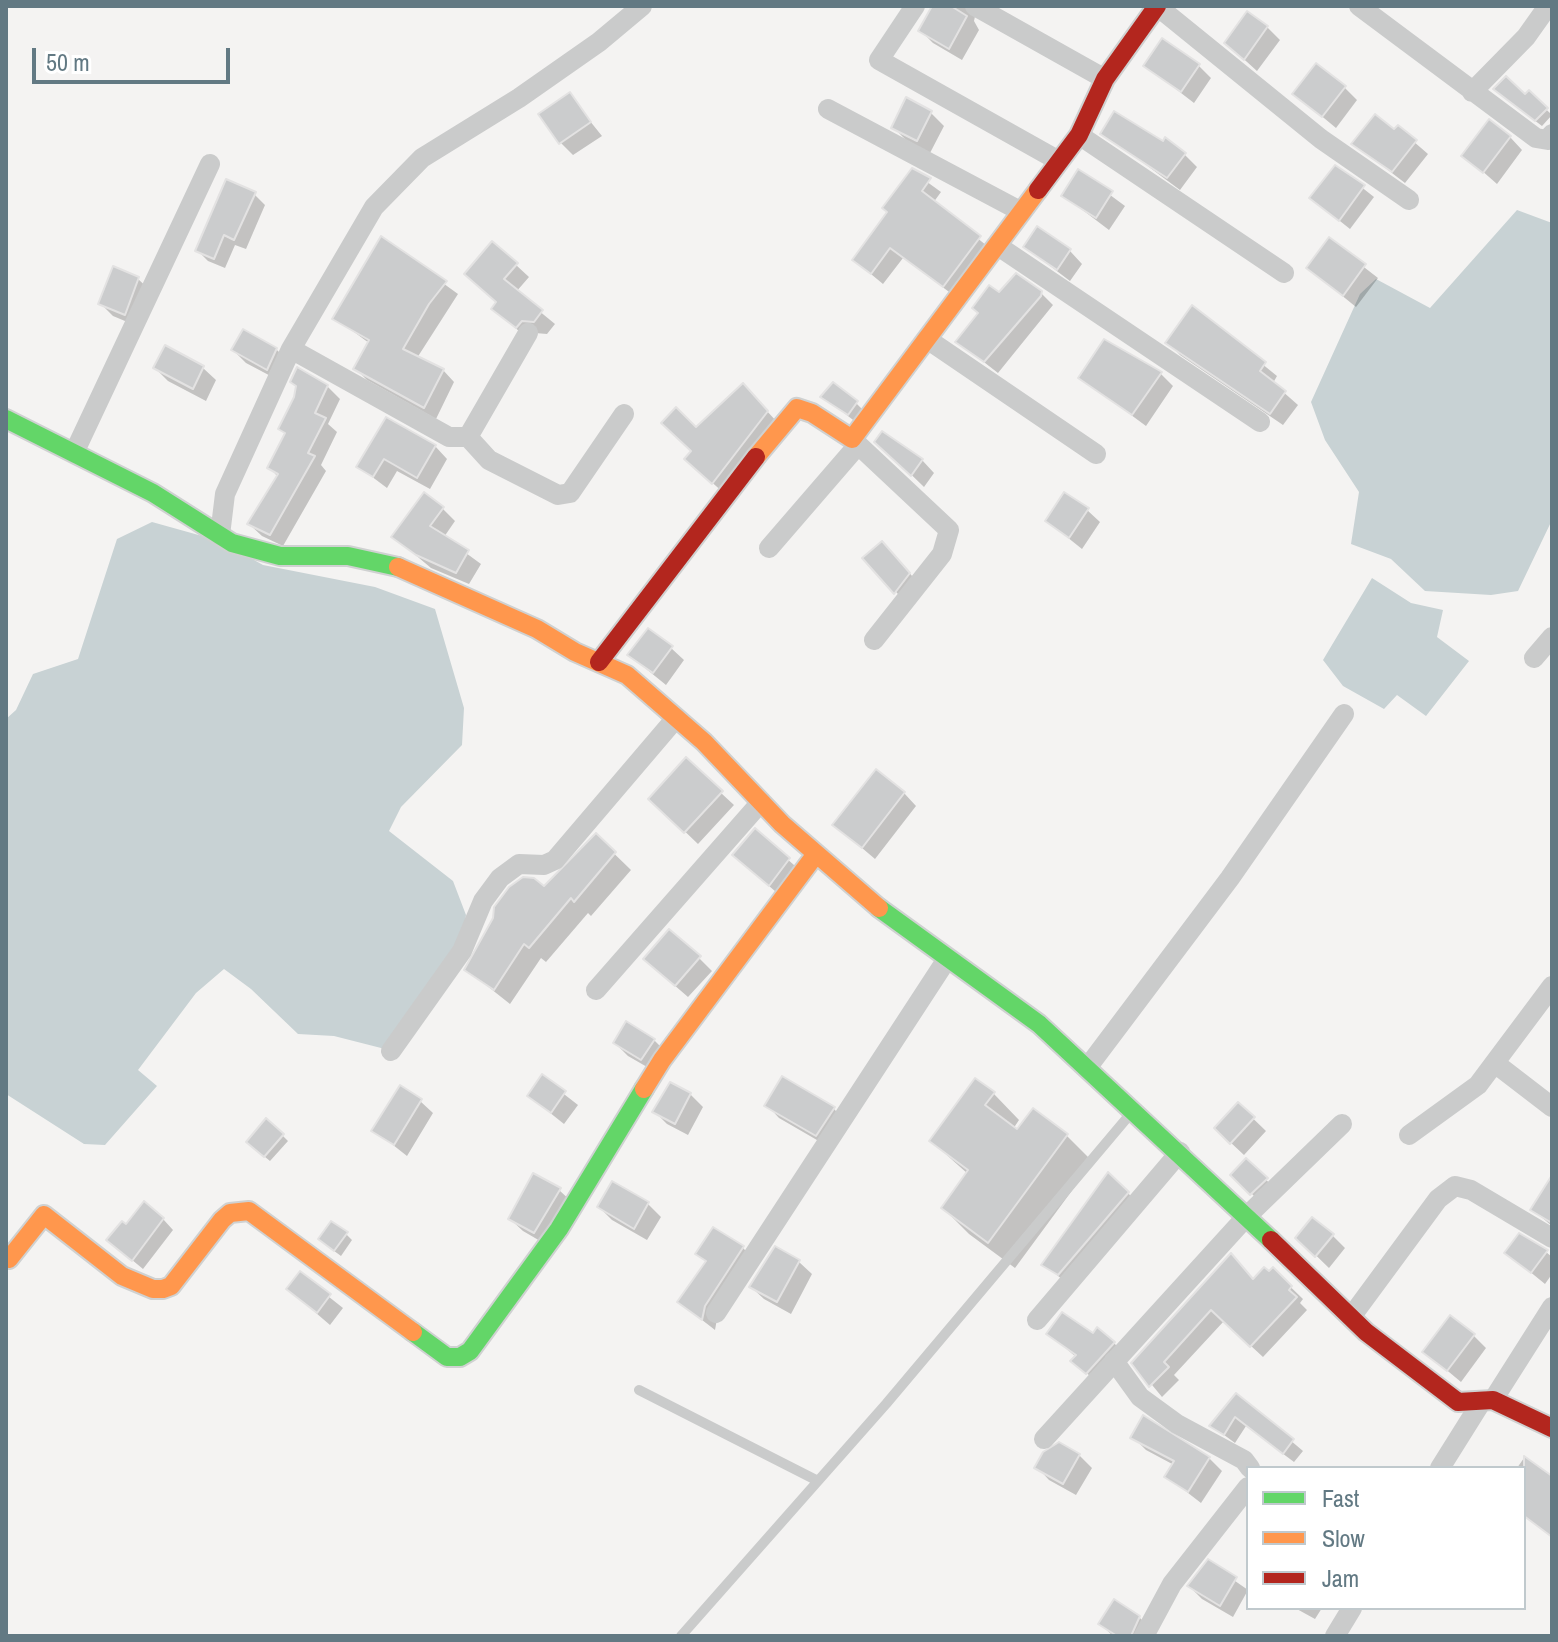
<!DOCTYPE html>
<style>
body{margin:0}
#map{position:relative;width:1558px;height:1642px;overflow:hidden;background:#f4f3f2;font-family:"Archivo Narrow",sans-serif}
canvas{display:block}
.frame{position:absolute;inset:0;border:8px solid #627983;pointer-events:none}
.legend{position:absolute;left:1246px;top:1466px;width:280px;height:144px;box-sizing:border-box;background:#fff;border:2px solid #c0c9cd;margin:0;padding:10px 14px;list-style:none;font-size:24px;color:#627983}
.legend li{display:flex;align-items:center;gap:16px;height:40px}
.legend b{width:40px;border:2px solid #c0c9cd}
.scale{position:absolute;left:32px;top:48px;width:198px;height:36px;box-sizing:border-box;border:4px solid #627983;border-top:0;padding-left:10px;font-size:24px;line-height:28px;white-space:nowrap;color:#627983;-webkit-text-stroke:6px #fff;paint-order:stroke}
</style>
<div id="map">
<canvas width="1558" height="1642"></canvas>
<div class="frame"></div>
<ul class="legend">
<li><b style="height:10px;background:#63d668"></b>Fast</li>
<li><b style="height:10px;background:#ff974d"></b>Slow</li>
<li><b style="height:10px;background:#b3261e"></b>Jam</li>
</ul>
<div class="scale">50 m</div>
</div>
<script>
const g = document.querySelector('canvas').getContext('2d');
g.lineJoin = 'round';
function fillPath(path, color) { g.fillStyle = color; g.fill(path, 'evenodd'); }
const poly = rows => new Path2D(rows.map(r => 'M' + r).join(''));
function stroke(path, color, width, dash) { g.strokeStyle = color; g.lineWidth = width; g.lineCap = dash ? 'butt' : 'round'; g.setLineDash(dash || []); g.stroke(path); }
fillPath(poly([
 [1517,210,1552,223,1552,520,1518,591,1491,595,1425,591,1391,559,1351,544,1359,492,1325,440,1311,402,1360,294,1376,279,1430,308],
 [152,522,220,541,263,565,375,587,435,609,464,708,462,745,401,807,389,831,453,881,466,915,462,943,385,1049,334,1036,298,1034,251,989,224,969,196,993,138,1070,157,1086,105,1145,84,1144,6,1094,6,719,16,710,33,674,78,659,117,539],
 [1372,578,1411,603,1443,610,1437,637,1469,661,1426,716,1397,695,1384,709,1343,686,1323,660]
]), '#c8d2d4');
fillPath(poly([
 [934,6,986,6,976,12,974,21,979,30,962,60,933,43,920,30],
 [1267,27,1280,40,1257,71,1226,43],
 [1198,65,1211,78,1194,103,1146,66],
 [1345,88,1357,100,1336,128,1295,94],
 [1529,93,1552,115,1542,126,1501,95,1525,97],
 [569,95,602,136,573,155,561,143],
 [907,100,931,113,944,126,930,153,906,140,893,127],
 [1398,128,1428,154,1405,183,1354,144,1395,132],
 [1103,133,1184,154,1197,167,1180,190],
 [1510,137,1522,150,1497,184,1464,155],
 [1336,167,1374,197,1350,229,1311,198],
 [912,171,941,192,933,203,991,249,956,297,903,258,883,284,854,260,889,213],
 [1079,172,1125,206,1109,230,1064,196],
 [254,194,265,205,246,249,235,245,225,268,208,261,197,250],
 [382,239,458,294,417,358,443,370,454,382,436,419,367,380,355,368,369,343,335,318],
 [1329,240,1378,278,1356,307,1308,268],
 [1025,247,1070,251,1082,264,1070,281],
 [516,265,529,277,516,292,555,324,547,334,535,333,529,340,494,309,498,303,479,287],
 [138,279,151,291,137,326,113,316,100,303],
 [1041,293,1053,305,998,373,958,342,999,295],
 [1193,308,1277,376,1273,383,1298,405,1283,425,1180,355,1168,342],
 [276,349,289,362,280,381,246,363,233,350],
 [155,368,203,368,216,380,206,401,168,381],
 [1160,373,1173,386,1146,426,1081,378],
 [327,386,340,399,328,424,337,432,321,465,326,471,283,546,262,536,249,524,278,477,269,467,286,435,280,429],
 [754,397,778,423,725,494,698,470,693,451,696,430],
 [823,397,856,403,869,416,861,426],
 [387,420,435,446,447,459,430,489,397,471,387,488,359,467],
 [890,454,922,460,934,473,924,487],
 [442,508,455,521,444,537,481,564,469,584,431,568,394,537],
 [1087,510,1100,522,1082,549,1047,521],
 [894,556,922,587,908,605,865,558],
 [671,648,684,660,666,685,629,655],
 [721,793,734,805,698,844,651,799],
 [904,793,916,806,875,859,835,825],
 [755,831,802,872,783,898,747,867],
 [596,836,631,870,591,916,588,913,546,962,541,958,510,1004,467,970],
 [699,958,712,971,688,997,658,971],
 [627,1024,654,1040,667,1053,654,1071,628,1056,615,1043],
 [542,1077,578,1105,564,1124,529,1096],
 [690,1094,703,1107,688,1135,667,1124,654,1111],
 [994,1094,1019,1120,1013,1129,1018,1132,1033,1111,1067,1136,1093,1162,1015,1268,969,1234,943,1208,968,1174,931,1141],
 [420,1101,433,1113,407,1156,374,1130],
 [1238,1104,1266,1131,1244,1155,1229,1141],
 [767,1105,834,1109,846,1121,829,1147,779,1118],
 [282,1135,288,1141,270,1161,254,1148],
 [1246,1161,1279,1192,1264,1206,1233,1175],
 [613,1184,648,1204,661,1217,647,1240,612,1220,599,1207],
 [1552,1186,1552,1226,1533,1210],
 [559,1190,572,1202,547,1245,523,1231,510,1219],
 [1128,1193,1136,1202,1067,1283,1044,1265],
 [163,1219,173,1230,143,1269,108,1240],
 [346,1234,352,1240,341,1256,326,1245],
 [1332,1235,1345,1248,1329,1268,1298,1238],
 [743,1248,755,1260,717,1319,715,1330,679,1302,707,1263,698,1254],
 [776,1249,799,1262,812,1274,791,1314,764,1299,751,1287],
 [1546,1252,1552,1257,1552,1274,1545,1284,1507,1253],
 [1231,1256,1254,1281,1273,1270,1303,1299,1300,1303,1307,1310,1263,1357,1224,1321,1174,1375,1179,1380,1162,1397,1134,1363],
 [300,1274,343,1308,330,1325,288,1289],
 [1049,1334,1093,1336,1114,1343,1126,1356,1100,1385,1073,1361,1076,1357],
 [1473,1335,1486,1348,1461,1382,1425,1352],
 [1237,1395,1303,1451,1294,1462,1246,1426,1235,1443,1212,1426],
 [1133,1437,1209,1458,1222,1471,1201,1503,1166,1476,1174,1465,1146,1450],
 [1079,1455,1092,1468,1076,1495,1049,1480,1037,1467],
 [1524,1458,1552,1479,1552,1528,1524,1507,1524,1468,1517,1468],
 [1208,1562,1248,1590,1233,1617,1202,1599,1189,1586],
 [1295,1608,1322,1608,1315,1619],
 [1139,1617,1151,1629,1148,1636,1113,1636,1100,1624]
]), '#0003');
const building = poly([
 [932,6,951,6,967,16,949,49,918,31,932,6],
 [1247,11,1268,26,1244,60,1224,43,1247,11],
 [1162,38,1200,64,1181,92,1143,66,1162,38],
 [1316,63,1346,86,1322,117,1292,94,1316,63],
 [1506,76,1525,94,1529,90,1548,108,1535,121,1493,89,1506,76],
 [570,92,591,122,559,144,538,114,570,92],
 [906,97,932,111,917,141,891,128,906,97],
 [1114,111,1163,141,1165,137,1186,153,1167,178,1100,134,1114,111],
 [1375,114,1394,129,1398,125,1417,140,1392,172,1351,144,1375,114],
 [1489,119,1511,136,1483,173,1461,156,1489,119],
 [1335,165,1365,185,1339,221,1309,198,1335,165],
 [912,168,931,178,922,191,981,236,943,287,890,248,871,274,852,260,887,212,882,208,912,168],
 [1078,169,1113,191,1096,218,1061,196,1078,169],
 [226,179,256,192,234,240,224,235,214,259,195,251,226,179],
 [1037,226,1071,249,1057,270,1023,247,1037,226],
 [381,236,447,281,429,304,403,349,444,369,424,408,353,369,369,340,332,319,381,236],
 [1329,237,1366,264,1343,296,1306,268,1329,237],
 [492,241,518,263,504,279,543,310,534,322,522,321,516,328,491,309,496,302,464,274,492,241],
 [113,266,139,277,125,315,98,304,113,266],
 [1016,273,1042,291,1041,296,984,362,955,342,978,313,972,308,989,285,999,292,1016,273],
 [1192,305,1266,362,1260,371,1286,391,1270,414,1165,343,1192,305],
 [243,329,277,348,267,370,231,350,243,329],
 [1104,339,1162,372,1132,415,1078,378,1104,339],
 [165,345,204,366,193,389,153,368,165,345],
 [297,367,328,385,315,413,326,418,308,453,315,456,270,535,247,524,278,474,267,468,285,433,278,429,294,397,296,386,290,382,297,367],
 [833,382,858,401,848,415,820,397,833,382],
 [743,383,768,411,712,484,684,459,691,451,661,423,676,407,696,427,743,383],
 [386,417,436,445,417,478,384,459,373,477,356,467,386,417],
 [882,431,923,459,911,476,874,442,882,431],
 [424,492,444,507,430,526,469,550,456,573,416,555,391,537,424,492],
 [1064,492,1089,508,1069,538,1045,521,1064,492],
 [882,541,910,573,894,594,862,558,882,541],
 [648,628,673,646,653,673,627,655,648,628],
 [686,757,723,791,684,833,648,799,686,757],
 [876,769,905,792,862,848,832,825,876,769],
 [755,828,790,858,769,886,732,855,755,828],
 [596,833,616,852,574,902,571,898,529,948,524,944,494,990,464,970,493,918,494,907,509,887,523,877,534,878,544,886,596,833],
 [669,929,701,956,675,986,643,959,669,929],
 [626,1021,655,1039,641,1060,613,1043,626,1021],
 [542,1074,566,1091,551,1113,527,1096,542,1074],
 [782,1076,835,1107,816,1136,764,1106,782,1076],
 [975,1078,995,1092,985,1105,1017,1129,1033,1108,1068,1134,988,1243,941,1208,968,1170,929,1141,975,1078],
 [670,1082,691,1093,675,1124,652,1112,670,1082],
 [400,1085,422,1099,394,1145,371,1131,400,1085],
 [1238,1102,1255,1117,1230,1144,1214,1128,1238,1102],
 [266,1118,284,1134,264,1157,246,1142,266,1118],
 [1246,1158,1268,1178,1250,1195,1230,1175,1246,1158],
 [1108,1172,1129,1192,1058,1275,1041,1265,1108,1172],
 [533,1173,561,1188,534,1233,508,1219,533,1173],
 [1552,1175,1552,1223,1530,1210,1552,1175],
 [612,1181,649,1202,634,1229,597,1207,612,1181],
 [144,1201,164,1218,132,1261,106,1240,122,1221,126,1224,144,1201],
 [1312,1217,1334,1234,1315,1257,1295,1238,1312,1217],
 [331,1221,348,1232,334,1251,318,1239,331,1221],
 [713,1227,744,1246,705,1306,702,1320,677,1302,706,1261,695,1254,713,1227],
 [1519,1233,1548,1250,1531,1273,1504,1253,1519,1233],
 [775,1246,800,1260,777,1302,749,1287,775,1246],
 [1231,1253,1253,1279,1264,1267,1269,1271,1273,1267,1292,1286,1289,1290,1297,1297,1250,1347,1211,1310,1164,1362,1169,1367,1149,1387,1131,1363,1231,1253],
 [300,1271,331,1294,317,1313,286,1289,300,1271],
 [1062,1312,1093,1333,1097,1327,1115,1342,1086,1374,1070,1361,1076,1355,1046,1334,1062,1312],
 [1450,1315,1475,1334,1447,1371,1422,1352,1450,1315],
 [1236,1393,1294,1439,1283,1454,1235,1417,1224,1435,1209,1426,1236,1393],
 [1143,1415,1210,1457,1188,1492,1164,1477,1174,1461,1130,1438,1143,1415],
 [1059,1442,1080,1454,1063,1484,1034,1468,1043,1452,1059,1442],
 [1524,1456,1552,1476,1552,1537,1524,1516,1524,1456],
 [1208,1559,1237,1577,1220,1606,1187,1586,1208,1559],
 [1114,1599,1140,1616,1131,1636,1117,1636,1098,1624,1114,1599]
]);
fillPath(building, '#cbcccd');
stroke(building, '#e3e2e2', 2);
const fast = poly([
 [6,419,153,493,232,543,280,556,348,556,398,567],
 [879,908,1039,1024,1271,1240],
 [413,1332,447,1357,460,1357,470,1351,559,1229,644,1089]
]);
const slow = poly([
 [756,457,797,408,812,413,852,439,1038,190],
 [398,567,537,629,575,652,627,675,704,742,782,824,879,908],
 [644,1089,662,1060,816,854],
 [9,1259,44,1215,122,1276,153,1289,163,1289,171,1286,222,1220,230,1213,249,1211,413,1332]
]);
const jam = poly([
 [1038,190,1079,135,1105,79,1157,6],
 [599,662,756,457],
 [1271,1240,1366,1332,1458,1402,1493,1400,1552,1428]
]);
stroke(fast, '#cfd1d1', 22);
stroke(slow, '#cfd1d1', 22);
stroke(jam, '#cfd1d1', 22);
stroke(poly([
 [639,1390,818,1481],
 [681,1636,886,1404,1132,1112]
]), '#cacbcb', 10);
stroke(poly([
 [915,6,879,60,1059,161],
 [975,6,1105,79],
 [1157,6,1321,139,1409,200],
 [1359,6,1536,138,1548,140,1552,134],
 [1472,92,1526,37,1548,6],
 [828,109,1022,212],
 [1079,135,1284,273],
 [998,246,1260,422],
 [927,339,1096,454],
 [291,349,449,437,468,437,528,333],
 [468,437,489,460,558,495,570,493,624,414],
 [852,439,949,530,942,554,874,640],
 [74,453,210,164],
 [220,535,225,494,291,349,374,207,422,158,519,98,599,42,642,6],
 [769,548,858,445],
 [1534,658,1552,637],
 [596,990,761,802],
 [391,1051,462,951,483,901,500,878,519,864,544,865,555,860,676,718],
 [1496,1064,1552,1107],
 [1087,1068,1230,878,1344,714],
 [1409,1135,1478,1085,1552,986],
 [716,1313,947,959],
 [1351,1317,1438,1199,1455,1186,1471,1190,1552,1238],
 [1037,1320,1180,1152],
 [1114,1361,1140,1397,1177,1424,1244,1460,1250,1468],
 [1493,1400,1552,1307],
 [1044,1439,1247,1216,1342,1124],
 [1440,1468,1482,1401],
 [1144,1636,1172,1584,1248,1487],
 [1335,1636,1352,1608]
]), '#cacbcb', 20);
stroke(fast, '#63d668', 18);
stroke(slow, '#ff974d', 18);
stroke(jam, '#b3261e', 18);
</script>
